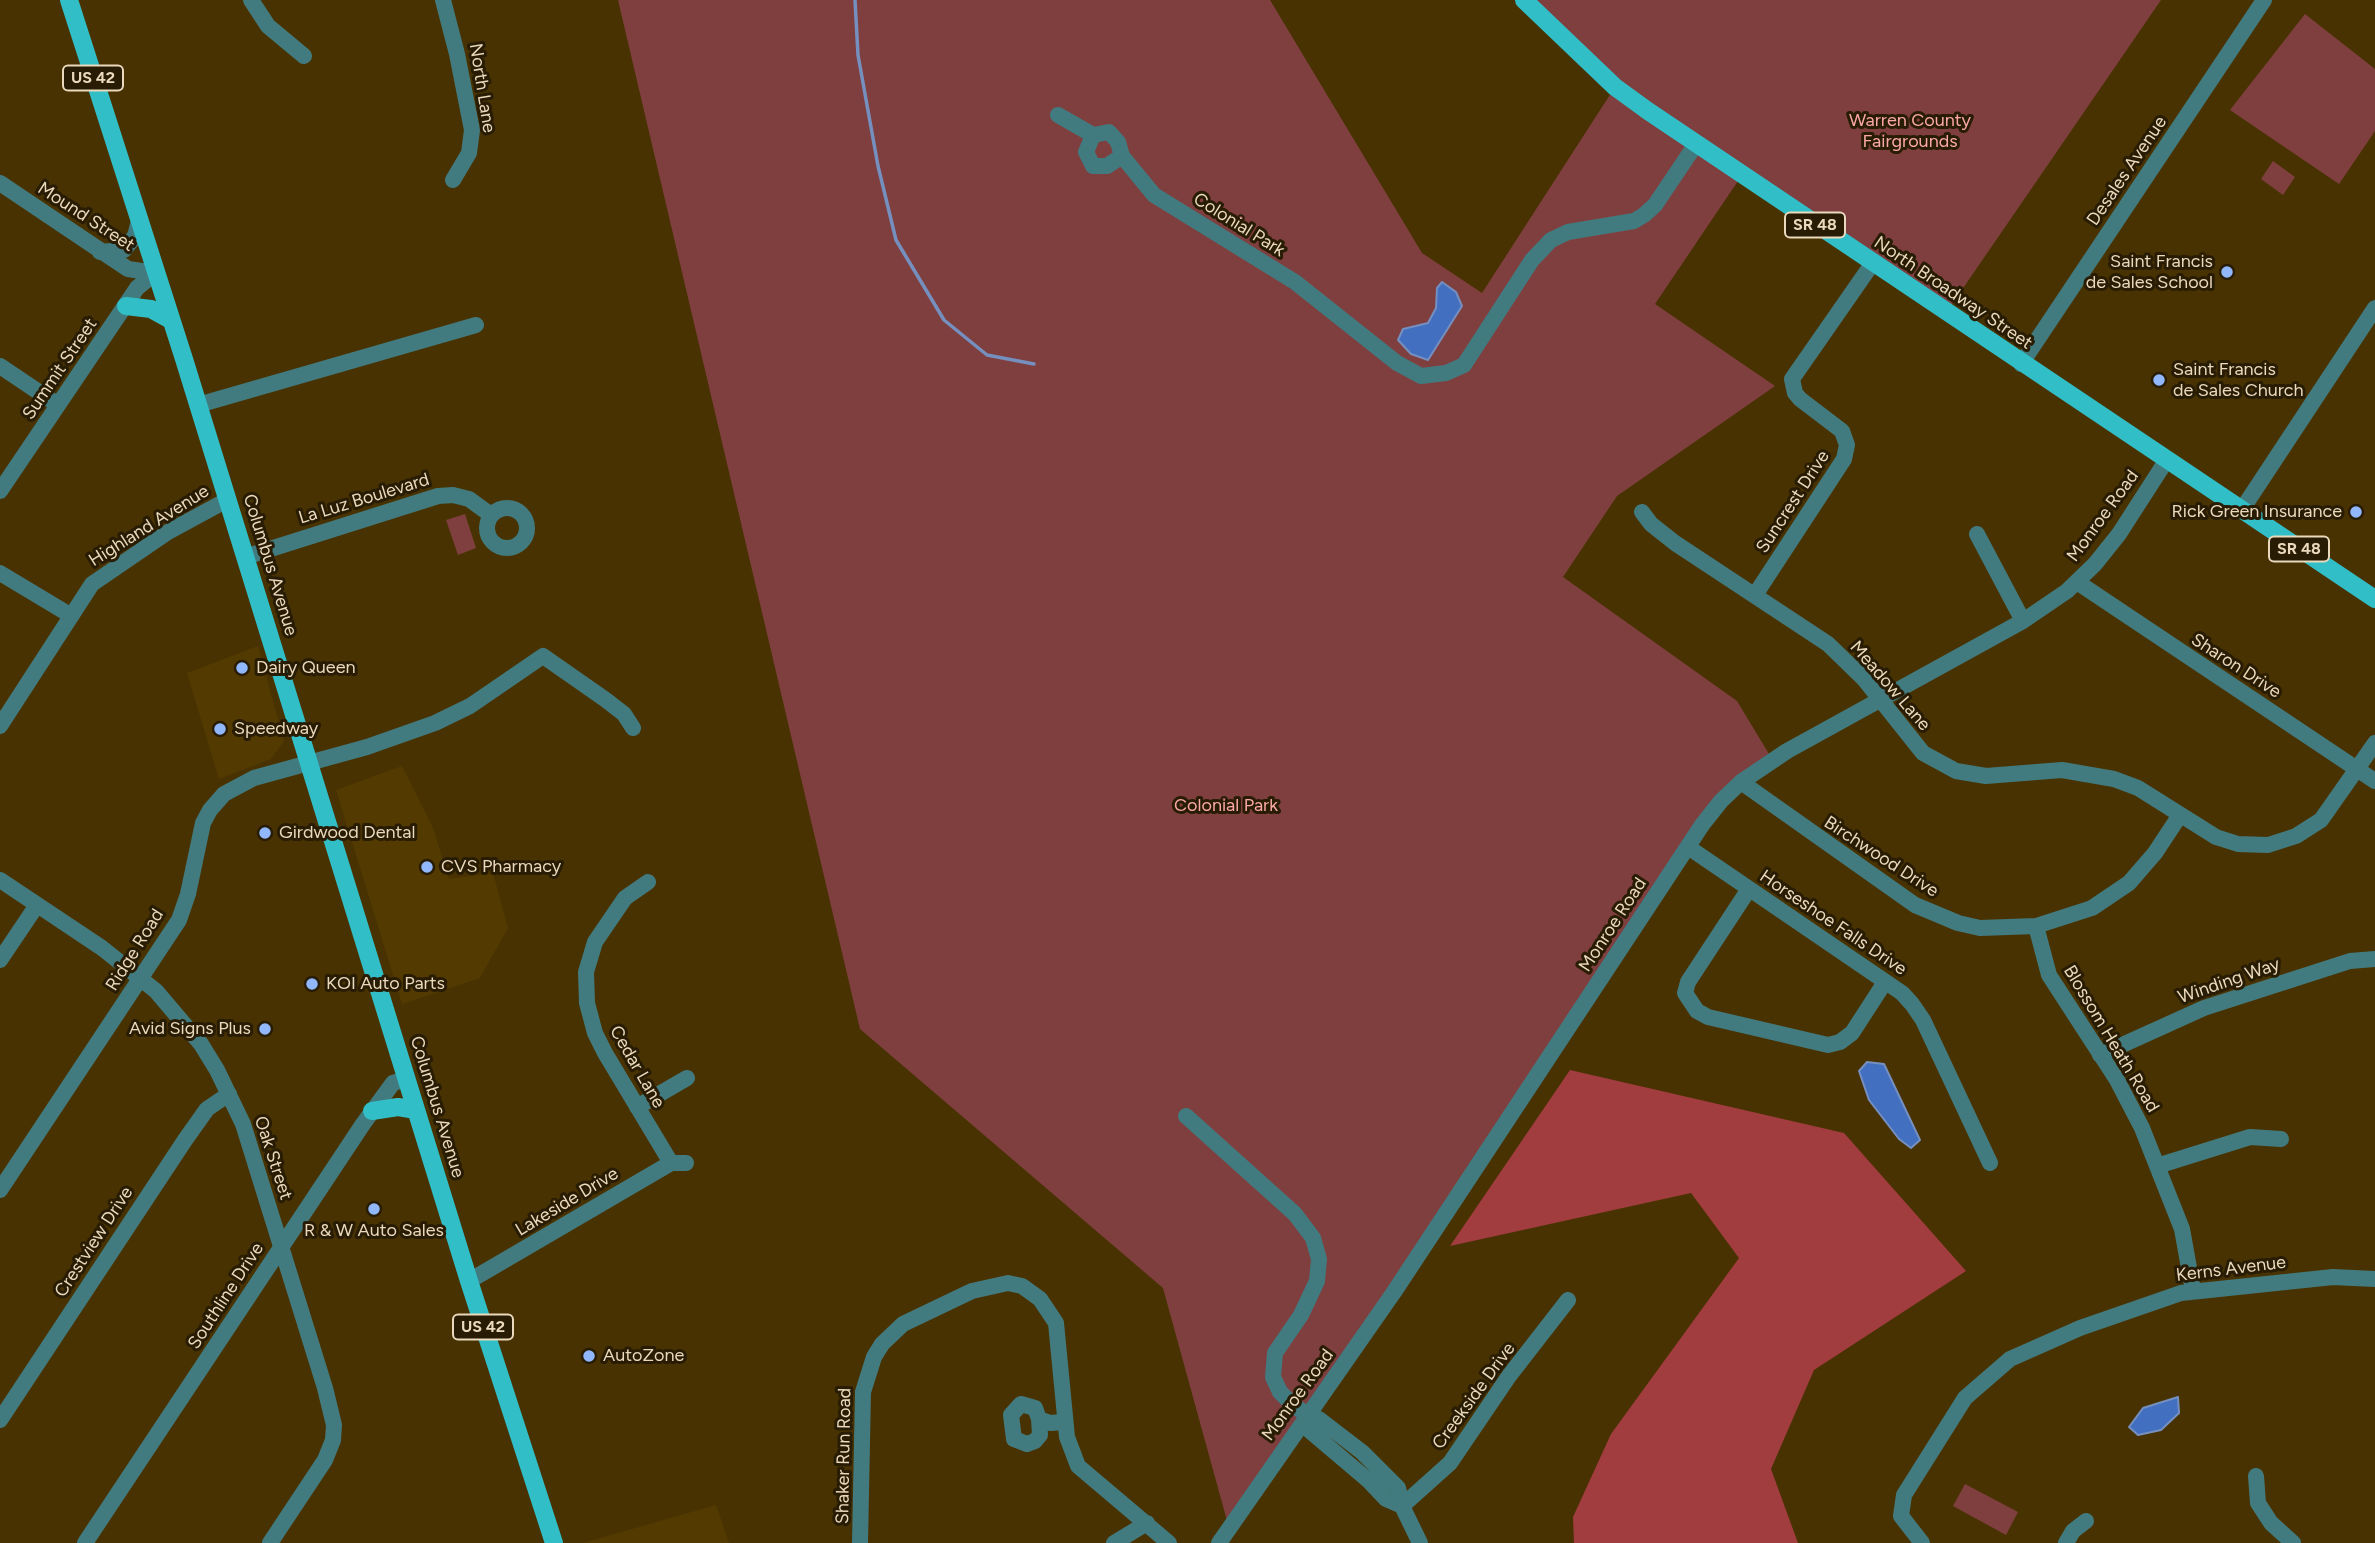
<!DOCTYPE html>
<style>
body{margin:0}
canvas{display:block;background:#483201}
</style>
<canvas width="2375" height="1543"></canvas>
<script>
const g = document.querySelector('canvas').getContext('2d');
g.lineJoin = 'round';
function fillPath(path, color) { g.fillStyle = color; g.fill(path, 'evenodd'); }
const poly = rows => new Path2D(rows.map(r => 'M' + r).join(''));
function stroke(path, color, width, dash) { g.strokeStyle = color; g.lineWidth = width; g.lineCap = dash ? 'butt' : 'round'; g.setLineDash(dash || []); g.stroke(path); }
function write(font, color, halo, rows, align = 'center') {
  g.font = font + ' Figtree,sans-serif'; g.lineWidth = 6; g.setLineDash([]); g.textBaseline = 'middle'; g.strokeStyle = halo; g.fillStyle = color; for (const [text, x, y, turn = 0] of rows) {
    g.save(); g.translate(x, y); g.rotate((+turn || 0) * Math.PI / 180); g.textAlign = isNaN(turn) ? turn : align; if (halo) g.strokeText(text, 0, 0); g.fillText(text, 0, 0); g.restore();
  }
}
fillPath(poly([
 [258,646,284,741,271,759,219,779,187,673],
 [402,766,433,828,449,879,493,873,508,928,480,978,402,1004,336,790],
 [716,1505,729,1543,583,1543]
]), '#533a00');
fillPath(poly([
 [618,0,1270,0,1422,253,1482,293,1615,87,1524,0,2161,0,1946,313,1742,175,1655,304,1775,386,1617,496,1563,577,1737,701,1772,759,1741,782,1229,1528,1163,1288,860,1029],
 [2305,14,2375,69,2375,131,2339,184,2230,110],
 [2273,161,2295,177,2283,195,2261,179],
 [465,514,476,548,458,555,446,520],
 [1965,1484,2018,1512,2006,1535,1953,1506]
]), '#7f3f3f');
fillPath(poly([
 [1570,1070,1844,1133,1966,1271,1814,1370,1771,1469,1798,1543,1574,1543,1573,1517,1611,1434,1739,1258,1691,1193,1450,1246]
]), '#a13c3f');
const water = poly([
 [1442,282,1456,292,1462,306,1428,360,1411,354,1398,340,1403,329,1428,323,1436,308,1437,288,1442,282],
 [1867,1062,1884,1064,1920,1140,1911,1148,1899,1139,1869,1100,1859,1071,1867,1062],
 [2178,1397,2179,1413,2161,1430,2138,1435,2129,1427,2143,1408,2178,1397]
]);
fillPath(water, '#436fc0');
stroke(water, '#758fbf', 2);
stroke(poly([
 [855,0,858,55,878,166,896,240,944,320,987,355,1034,364]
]), '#758fbf', 3.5);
stroke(poly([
 [251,0,268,26,304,56],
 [443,0,457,54,472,130,469,153,453,180],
 [1058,115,1093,135],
 [1122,156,1107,166,1093,166,1086,152,1093,135,1109,132,1118,142,1122,156,1154,195,1295,282,1397,363,1421,376,1446,373,1464,365,1532,260,1551,240,1568,232,1634,221,1644,215,1655,205,1696,144],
 [0,183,128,269,155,273],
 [100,252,124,250,135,236,139,221],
 [2021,364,2264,0],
 [0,366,58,405],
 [198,405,476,325],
 [0,491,137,288,155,273],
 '487 528a20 20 0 1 1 40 0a20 20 0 1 1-40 0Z',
 [2241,511,2375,308],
 [1642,512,1651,524,1675,543,1828,644,1864,679,1923,753,1956,771,1986,776,2062,770,2114,779,2138,788,2216,837,2238,844,2268,845,2296,836,2321,820,2375,743],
 [1977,534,2023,621],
 [245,557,438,496,453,495,469,499,491,515],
 [0,573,70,615],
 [2077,582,2375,781],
 [1755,595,1844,459,1847,445,1842,431,1800,399,1795,393,1792,379,1872,264],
 [0,726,92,584,168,532,227,500],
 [1741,782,1915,905,1958,923,1980,928,2036,926,2092,908,2129,883,2155,853,2180,815],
 [1688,847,1902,993,1912,1004,1923,1020,1990,1163],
 [0,880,102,948,156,991,201,1044,217,1070,243,1124,325,1388,334,1425,333,1440,325,1460,270,1543],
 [648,882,625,898,595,942,586,972,587,1003,595,1033,605,1053,671,1163],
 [1749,889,1688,982,1685,993,1697,1011,1708,1017,1828,1045,1840,1042,1852,1033,1885,982],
 [2036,926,2049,975,2117,1080,2142,1128,2182,1229,2193,1290],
 [0,960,37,905],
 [2100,1055,2204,1008,2350,961,2375,959],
 [637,1107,687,1078],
 [1186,1116,1295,1214,1313,1238,1319,1259,1317,1281,1301,1315,1275,1353,1273,1377,1280,1392,1291,1403,1307,1415,1319,1419,1362,1452,1398,1488,1402,1506,1420,1543],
 [2157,1166,2250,1137,2281,1139],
 [0,1190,179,920,188,894,203,823,210,810,224,794,254,778,367,747,435,723,470,706,543,656,606,700,624,714,633,728],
 [469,1281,671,1163,686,1163],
 [1307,1415,1310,1431,1369,1481,1386,1499,1402,1506],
 [1039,1419,1040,1435,1035,1441,1027,1444,1014,1439,1011,1415,1021,1404,1035,1408,1039,1419,1050,1423,1064,1422],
 [0,1420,185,1140,207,1109,229,1094],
 [2256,1476,2258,1503,2271,1523,2293,1543],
 [1402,1506,1450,1463,1509,1376,1568,1300],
 [85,1543,363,1124,393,1083,406,1079],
 [860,1543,863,1392,874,1357,882,1344,903,1324,972,1291,1008,1283,1022,1286,1040,1299,1056,1323,1067,1437,1078,1466,1169,1543],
 [1114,1543,1147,1523],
 [1219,1543,1394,1292,1702,825,1721,801,1741,782,1787,751,2023,621,2067,591,2095,564,2119,534,2166,461],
 [1922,1543,1901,1516,1904,1495,1965,1398,2010,1359,2080,1328,2181,1293,2333,1277,2375,1279],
 [2066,1543,2073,1531,2086,1521]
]), '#427b7f', 16);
stroke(poly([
 [69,0,184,359,469,1281,554,1543],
 [1524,0,1615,87,1648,111,2375,599],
 [126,306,151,309,171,320],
 [372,1111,398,1107,416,1110]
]), '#31bec7', 18);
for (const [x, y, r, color] of [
 [2227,272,7,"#91b8fd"],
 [2159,380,7,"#91b8fd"],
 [2356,512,7,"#91b8fd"],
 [242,668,7,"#91b8fd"],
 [220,729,7,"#91b8fd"],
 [265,833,7,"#91b8fd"],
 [427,867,7,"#91b8fd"],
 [312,984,7,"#91b8fd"],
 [265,1029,7,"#91b8fd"],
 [374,1209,7,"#91b8fd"],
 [589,1356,7,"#91b8fd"]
]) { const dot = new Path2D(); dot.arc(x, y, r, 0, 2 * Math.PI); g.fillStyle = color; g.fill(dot); stroke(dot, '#281c04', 2.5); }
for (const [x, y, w] of [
 [93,78,60],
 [1815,225,60],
 [2299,549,60],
 [483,1327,60]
]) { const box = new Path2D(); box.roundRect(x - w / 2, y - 12.5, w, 25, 5); g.fillStyle = '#281c04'; g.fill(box); stroke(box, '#ead9bc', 2); }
write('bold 16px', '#ead9bc', null, [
 ["US 42",93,78],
 ["SR 48",1815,225],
 ["SR 48",2299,549],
 ["US 42",483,1327]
]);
write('18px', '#ead9bc', '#281c04', [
 ["North Lane",482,88,81],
 ["Desales Avenue",2127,171,-56],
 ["Mound Street",86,217,33],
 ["Colonial Park",1239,225,32],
 ["North Broadway Street",1953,293,34],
 ["Summit Street",60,369,-56],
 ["La Luz Boulevard",364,499,-17],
 ["Suncrest Drive",1793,502,-57],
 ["Monroe Road",2103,516,-54],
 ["Highland Avenue",149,526,-32],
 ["Columbus Avenue",270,565,73],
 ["Sharon Drive",2236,666,33],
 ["Meadow Lane",1890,686,49],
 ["Birchwood Drive",1881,857,33],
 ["Horseshoe Falls Drive",1833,923,34],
 ["Monroe Road",1613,925,-57],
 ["Ridge Road",135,950,-58],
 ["Winding Way",2229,981,-19],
 ["Blossom Heath Road",2111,1039,59],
 ["Cedar Lane",637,1067,60],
 ["Columbus Avenue",437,1107,73],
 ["Oak Street",273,1158,72],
 ["Lakeside Drive",567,1202,-31],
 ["Crestview Drive",94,1242,-57],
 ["Kerns Avenue",2231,1269,-7],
 ["Southline Drive",226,1296,-57],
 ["Monroe Road",1298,1395,-54],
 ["Creekside Drive",1474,1396,-54],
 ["Shaker Run Road",844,1456,-89]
]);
write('18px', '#fba8a6', '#281c04', [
 ["Warren County",1910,121],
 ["Fairgrounds",1910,142],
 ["Colonial Park",1226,806]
]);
write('18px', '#ead9bc', '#281c04', [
 ["Saint Francis",2213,262,"right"],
 ["de Sales School",2213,283,"right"],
 ["Saint Francis",2173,370],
 ["de Sales Church",2173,391],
 ["Rick Green Insurance",2342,512,"right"],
 ["Dairy Queen",256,668],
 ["Speedway",234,729],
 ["Girdwood Dental",279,833],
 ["CVS Pharmacy",441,867],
 ["KOI Auto Parts",326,984],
 ["Avid Signs Plus",251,1029,"right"],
 ["R & W Auto Sales",374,1231,"center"],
 ["AutoZone",603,1356]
], 'left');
</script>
